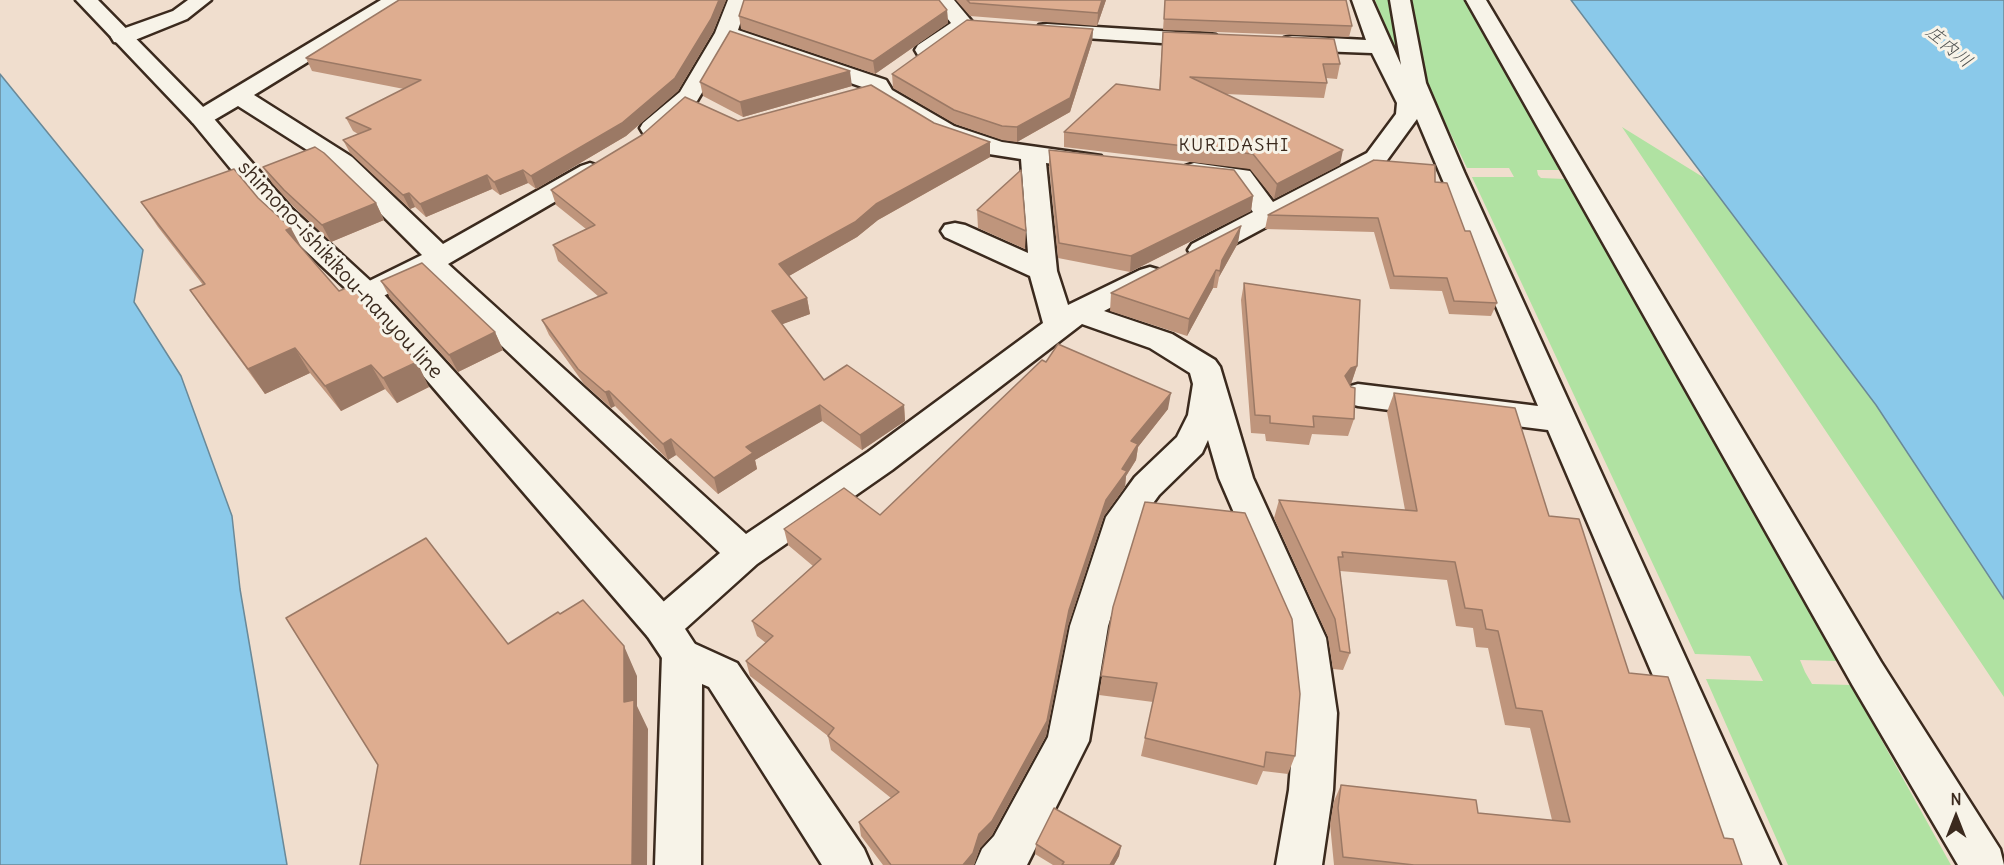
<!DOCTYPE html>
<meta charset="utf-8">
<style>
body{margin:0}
#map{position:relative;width:2004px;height:865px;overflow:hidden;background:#f0dece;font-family:Delius,sans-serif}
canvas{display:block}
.north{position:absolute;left:1926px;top:787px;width:60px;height:60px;-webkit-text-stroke:4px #f7f3e8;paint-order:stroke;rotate:0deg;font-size:16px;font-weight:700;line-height:24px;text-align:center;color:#3b2a1e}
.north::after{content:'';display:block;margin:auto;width:21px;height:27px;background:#3b2a1e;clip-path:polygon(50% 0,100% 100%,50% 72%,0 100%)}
</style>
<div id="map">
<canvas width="2004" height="865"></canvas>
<div class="north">N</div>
</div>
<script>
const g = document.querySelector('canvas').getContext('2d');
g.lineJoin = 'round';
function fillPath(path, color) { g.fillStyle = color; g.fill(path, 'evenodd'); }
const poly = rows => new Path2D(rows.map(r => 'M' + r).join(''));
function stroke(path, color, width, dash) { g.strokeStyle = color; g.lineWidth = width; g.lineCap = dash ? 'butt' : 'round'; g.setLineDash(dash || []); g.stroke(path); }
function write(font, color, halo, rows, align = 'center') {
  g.font = font + ' Delius,"Klee One",sans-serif'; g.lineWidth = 6; g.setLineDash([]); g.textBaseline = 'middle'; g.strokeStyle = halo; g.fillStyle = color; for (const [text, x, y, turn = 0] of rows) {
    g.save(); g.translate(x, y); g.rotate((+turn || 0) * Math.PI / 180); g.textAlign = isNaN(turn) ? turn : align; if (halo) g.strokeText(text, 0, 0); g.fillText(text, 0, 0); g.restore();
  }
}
fillPath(poly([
 [1375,0,1392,0,1403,56,1398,56],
 [1409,0,1464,0,1560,170,1537,170,1538,175,1541,178,1565,179,1837,661,1800,660,1805,672,1812,684,1851,685,1951,865,1788,865,1706,679,1763,681,1750,656,1695,654,1472,177,1514,177,1509,168,1467,168,1426,82],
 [1622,127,1706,179,1876,405,2004,599,2004,697]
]), '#b0e2a2');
const water = poly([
 [1571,0,2004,0,2004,599,1876,405,1571,0],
 [0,74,143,250,134,302,181,376,232,516,240,589,287,865,0,865,0,74]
]);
fillPath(water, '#8ac9ea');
stroke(water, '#6a8998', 1.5);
const minor = poly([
 [188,0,211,0,187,19,130,42,122,43,114,42,111,37,114,32,173,11,188,0],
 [381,0,405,0,402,4,254,95,352,157,443,244,581,166,590,163,599,166,603,171,599,176,448,264,746,534,868,452,1043,323,1030,276,945,237,941,231,945,225,955,223,965,225,1028,253,1021,159,989,154,936,136,874,99,868,89,732,42,697,101,661,133,652,135,643,133,640,128,643,123,680,92,715,33,728,0,748,0,738,30,886,80,892,90,954,126,1002,142,1101,156,1105,161,1101,166,1092,169,1046,163,1057,271,1068,305,1140,270,1150,267,1160,270,1164,276,1160,282,1104,311,1172,334,1215,360,1220,367,1253,478,1326,638,1337,713,1333,790,1322,865,1276,865,1289,790,1295,713,1288,638,1219,478,1208,440,1202,453,1159,495,1140,521,1108,626,1089,741,1027,865,975,865,982,849,994,836,1048,737,1070,626,1106,517,1135,477,1177,437,1188,415,1193,384,1190,373,1150,348,1082,324,892,470,757,564,676,637,662,642,648,637,643,626,648,615,720,553,427,275,377,299,367,302,357,299,353,293,357,287,422,255,334,167,238,106,209,123,201,125,193,123,189,118,193,113,381,0],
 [933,0,954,0,974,24,934,55,926,57,918,55,915,50,918,45,951,23,933,0],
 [1352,0,1372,0,1401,65,1390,0,1410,0,1426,83,1464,172,1780,865,1734,865,1548,430,1358,406,1347,403,1342,395,1347,387,1358,384,1538,406,1417,119,1385,163,1212,256,1202,258,1192,256,1188,250,1192,244,1253,212,1233,183,1185,176,1181,171,1185,166,1194,163,1250,171,1273,202,1367,153,1396,114,1397,103,1372,53,1292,50,1284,48,1281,43,1284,38,1292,36,1366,40,1352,0],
 [1466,0,1486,0,1881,662,2000,849,2004,865,1958,865,1853,686,1466,0],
 [1047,24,1208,34,1216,35,1219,40,1216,45,1208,46,1039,35,1036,30,1039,25,1047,24],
 [682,638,737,663,864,849,871,865,822,865,709,687,702,684,701,865,655,865,662,655,668,643,682,638]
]);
const major = poly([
 [76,0,98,0,209,113,291,208,377,287,676,615,702,655,696,667,682,672,668,667,648,637,357,299,273,220,193,123,76,0]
]);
stroke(minor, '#3b2a1e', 5);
stroke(major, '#3b2a1e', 5);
fillPath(minor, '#f7f3e8');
fillPath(major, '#f7f3e8');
fillPath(poly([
 [399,0,726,0,713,32,678,91,626,136,536,189,528,183,500,195,492,189,426,217,415,207,410,209,350,153,343,140,358,134,353,131,346,118,404,89,312,71,306,58],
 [956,0,1106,0,1097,26,970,16],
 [1165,0,1346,0,1352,26,1349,37,1163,30],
 [947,10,948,23,875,74,741,29,739,16],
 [1093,29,1092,42,1070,112,1017,142,1002,140,955,124,893,88,892,74],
 [1163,32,1340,64,1337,79,1326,78,1327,83,1324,98,1225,94,1340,165,1274,199,1250,169,1064,147,1064,132,1159,90],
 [700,82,852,86,743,117,703,96],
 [738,121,934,123,990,142,990,157,878,220,857,237,789,276,807,298,810,314,782,324,824,380,904,405,905,421,862,450,822,421,755,460,757,469,718,494,676,455,668,460,615,406,611,408,584,384,549,335,542,320,599,297,558,261,553,245,586,229,556,205,551,190],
 [1049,150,1253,196,1251,211,1130,272,1058,258,1049,165],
 [263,167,376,203,384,220,331,242,293,206,272,183],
 [1435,182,1465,231,1497,303,1491,316,1449,314,1442,291,1390,289,1374,232,1265,229,1268,215],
 [258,198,339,291,429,387,397,403,385,389,341,411,310,373,265,394,207,315,190,290,203,285,158,227,141,202],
 [977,210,1026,231,1025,249,978,228],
 [1238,243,1219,277,1217,288,1213,288,1187,336,1110,311,1111,293],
 [381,281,495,332,503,350,458,372,390,298],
 [1244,283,1357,366,1351,384,1349,384,1354,419,1348,436,1312,434,1309,445,1266,441,1265,434,1251,433,1241,300],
 [1046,362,1168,409,1138,447,1136,460,1126,476,1125,487,1104,516,1068,626,1046,736,992,835,980,848,974,865,883,865,861,836,859,822,891,798,831,750,828,736,750,676,746,661,766,643,757,636,752,621,813,566,788,545,784,529,880,515],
 [1394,393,1549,516,1629,673,1724,838,1742,865,1334,865,1330,824,1334,801,1341,785,1478,813,1552,820,1530,728,1505,725,1488,648,1476,647,1473,628,1456,626,1447,580,1340,571,1350,653,1343,670,1333,669,1328,637,1274,518,1279,500,1405,510,1387,412],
 [1113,607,1295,756,1288,774,1263,771,1257,785,1141,756,1153,702,1099,695],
 [1036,844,1121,846,1119,856,1114,865,1053,865,1035,854]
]), '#bf957c');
fillPath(poly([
 [719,0,726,0,713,32,678,91,626,136,536,189,531,176],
 [1102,0,1106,0,1097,26,1098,13],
 [947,10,948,23,875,74,873,61],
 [1093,29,1092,42,1070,112,1017,142,1017,127],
 [850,71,852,86,743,117,740,102],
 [990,142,990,157,878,220,857,237,782,280,779,264,876,204],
 [1343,150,1340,165,1274,199,1277,184],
 [523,170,528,183,500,195,494,182],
 [487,175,492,189,426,217,420,204],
 [409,193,415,207,410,209,403,195],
 [1253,196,1251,211,1130,272,1131,256],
 [376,203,384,220,331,242,322,225],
 [1241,226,1238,243,1219,277,1217,288,1222,260],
 [291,228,304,252,286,230],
 [1216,270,1213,288,1187,336,1189,319],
 [807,298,810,314,775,327,772,311],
 [495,332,503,350,458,372,449,355],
 [295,348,310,373,265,394,248,369],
 [417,362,429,387,397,403,383,378],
 [371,365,385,389,341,411,325,386],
 [1357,366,1351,384,1345,386,1345,376,1351,368],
 [609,391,615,406,611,408,605,392],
 [1171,393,1168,409,1138,447,1136,460,1126,476,1125,487,1104,516,1068,626,1046,736,992,835,980,848,974,865,963,865,979,834,1069,610,1106,500,1122,469,1131,441],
 [820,405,822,421,755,460,757,469,718,494,714,478,746,447],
 [904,405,905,421,862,450,860,435],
 [671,439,676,455,668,460,663,444],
 [624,646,637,676,637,706,648,729,647,865,632,865,624,702],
 [1121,846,1119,856,1114,865,1110,865]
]), '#9b7965');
const building = poly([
 [399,0,719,0,711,19,675,78,622,123,531,176,523,170,494,182,487,175,420,204,409,193,403,195,343,140,371,129,346,118,421,80,306,58,399,0],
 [744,0,939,0,947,10,873,61,739,16,744,0],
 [967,0,1102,0,1098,13,970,3,967,0],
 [1165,0,1346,0,1352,26,1164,19,1165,0],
 [967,20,1093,29,1070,98,1017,127,1002,126,954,110,892,74,967,20],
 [730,31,850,71,740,102,700,82,730,31],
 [1163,32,1334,39,1340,64,1323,64,1327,83,1190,77,1343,150,1277,184,1253,154,1064,132,1116,84,1160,90,1163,32],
 [871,85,934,123,990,142,876,204,855,222,779,264,807,298,772,311,824,380,847,365,904,405,860,435,820,405,746,447,753,453,714,478,671,439,663,444,609,391,605,392,578,369,542,320,607,293,553,245,595,225,551,190,642,135,685,97,738,121,871,85],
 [315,147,324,153,376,203,322,225,284,190,263,167,315,147],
 [1049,150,1234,170,1253,196,1131,256,1059,243,1049,150],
 [1374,160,1435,165,1435,182,1447,183,1465,231,1470,231,1497,303,1454,301,1447,278,1394,276,1378,218,1268,215,1374,160],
 [234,169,258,198,291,228,286,230,339,291,351,286,417,362,383,378,371,365,325,386,295,348,248,369,190,290,205,284,141,202,234,169],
 [1021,170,1026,231,977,210,1021,170],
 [1241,226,1222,260,1220,271,1216,270,1189,319,1111,293,1241,226],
 [422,263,495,332,449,355,381,281,422,263],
 [1244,283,1360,300,1357,366,1351,368,1345,376,1351,387,1355,388,1354,419,1313,416,1314,427,1270,423,1270,416,1255,415,1244,283],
 [1058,344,1171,393,1131,441,1138,444,1122,469,1127,471,1106,500,1069,610,1047,721,992,821,979,834,973,853,963,865,891,865,859,822,899,792,828,736,834,728,746,661,773,636,752,621,821,559,784,529,844,488,880,515,1042,360,1046,362,1058,344],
 [1394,393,1515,408,1549,516,1579,519,1629,673,1668,677,1724,838,1733,839,1742,865,1414,865,1343,857,1338,808,1341,785,1476,800,1478,813,1570,822,1542,711,1516,708,1498,631,1486,629,1482,610,1465,608,1455,562,1342,552,1343,557,1338,557,1350,653,1340,651,1335,619,1279,500,1417,511,1394,393],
 [1145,502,1245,513,1292,619,1300,694,1295,756,1266,752,1264,767,1145,738,1157,683,1101,676,1113,607,1145,502],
 [426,538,508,644,558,612,560,614,583,600,624,646,624,702,634,700,632,865,360,865,378,765,286,618,426,538],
 [1054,808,1121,846,1110,865,1062,865,1064,862,1036,844,1054,808]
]);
fillPath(building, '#dead90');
stroke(building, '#9b7965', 1.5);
write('italic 18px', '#4f5251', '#f7f3e8', [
 ["庄内川",1949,47,40]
]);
g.letterSpacing = '1.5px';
write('18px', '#3b2a1e', '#f7f3e8', [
 ["KURIDASHI",1234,146]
]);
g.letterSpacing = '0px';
write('21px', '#3b2a1e', '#f7f3e8', [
 ["shimono-ishikikou-nanyou line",340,270,47]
]);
</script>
